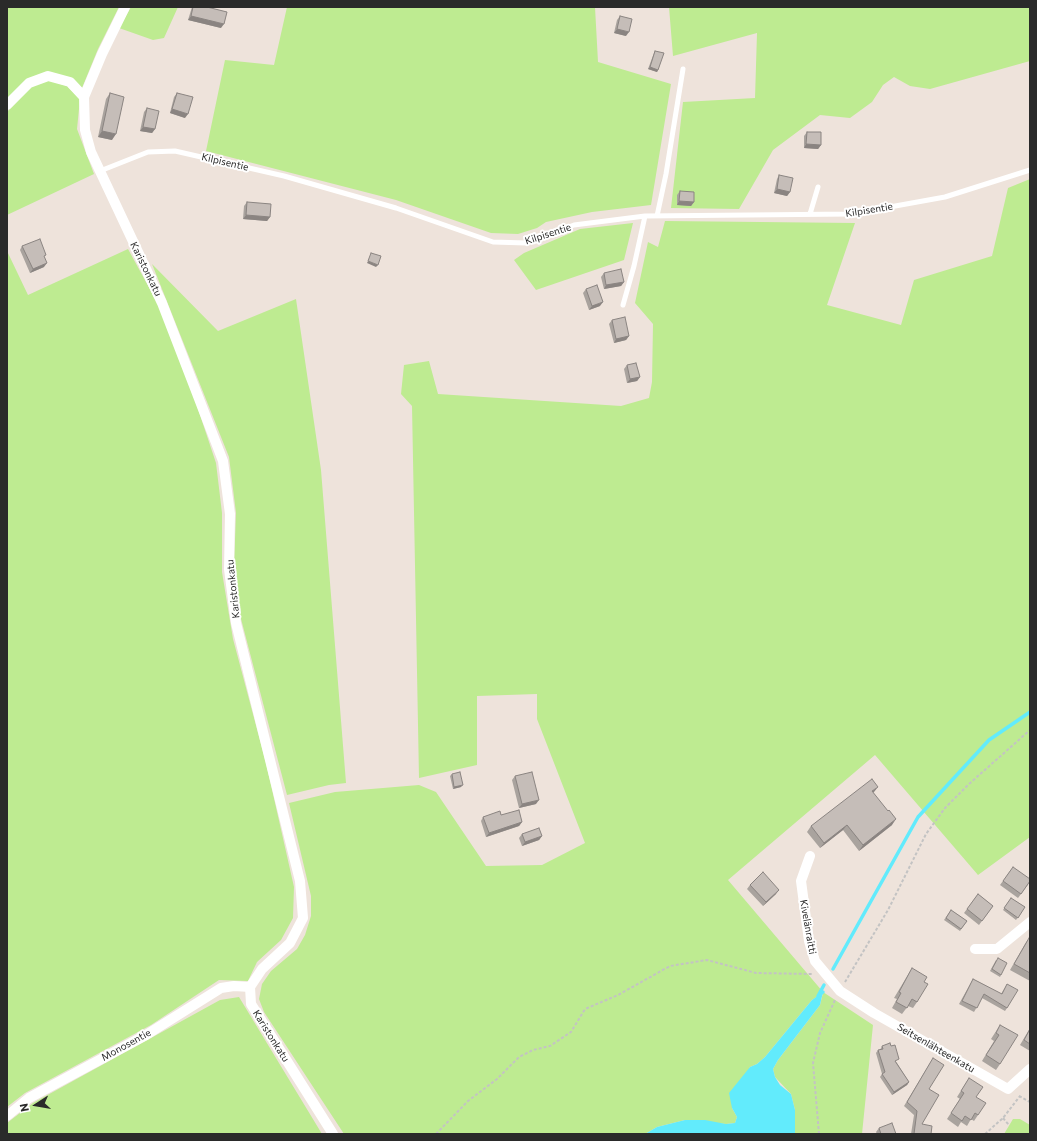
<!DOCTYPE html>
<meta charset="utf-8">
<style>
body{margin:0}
#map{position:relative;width:1037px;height:1141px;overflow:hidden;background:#eee3db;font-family:Commissioner,sans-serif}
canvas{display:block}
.frame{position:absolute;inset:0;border:8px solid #2a2a2a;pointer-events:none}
.north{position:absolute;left:16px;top:1085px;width:40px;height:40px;-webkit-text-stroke:3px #fff;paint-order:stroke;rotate:258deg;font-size:11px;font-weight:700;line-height:16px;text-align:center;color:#2a2a2a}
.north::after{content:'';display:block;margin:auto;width:14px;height:18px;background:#2a2a2a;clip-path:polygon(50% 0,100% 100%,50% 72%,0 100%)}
</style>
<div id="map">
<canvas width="1037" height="1141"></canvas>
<div class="frame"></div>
<div class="north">N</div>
</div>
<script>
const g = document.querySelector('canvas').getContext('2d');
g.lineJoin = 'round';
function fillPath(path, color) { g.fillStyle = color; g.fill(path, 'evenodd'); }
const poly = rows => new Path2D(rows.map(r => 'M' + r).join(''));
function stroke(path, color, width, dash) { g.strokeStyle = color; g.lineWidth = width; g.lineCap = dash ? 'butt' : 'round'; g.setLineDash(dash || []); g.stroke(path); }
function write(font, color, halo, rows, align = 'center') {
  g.font = font + ' Commissioner,sans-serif'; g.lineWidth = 4; g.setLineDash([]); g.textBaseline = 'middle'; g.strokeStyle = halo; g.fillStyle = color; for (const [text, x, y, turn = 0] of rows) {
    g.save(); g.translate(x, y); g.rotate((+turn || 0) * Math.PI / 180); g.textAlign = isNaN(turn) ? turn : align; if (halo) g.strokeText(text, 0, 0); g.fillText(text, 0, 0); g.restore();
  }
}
fillPath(poly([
 [7,7,119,7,98,49,82,88,71,79,48,72,7,99],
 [131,7,178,7,164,38,153,40,119,28],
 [287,7,595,7,598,62,671,84,651,205,592,212,546,222,537,228,518,234,491,233,396,200,206,151,225,60,274,65],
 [669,7,1030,7,1030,61,930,89,910,86,894,77,883,85,872,102,850,118,820,115,773,150,739,209,671,208,683,102,755,98,757,33,673,56],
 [48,80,67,86,80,99,77,129,94,174,7,215,7,112,31,87],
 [1030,179,1030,837,978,875,875,755,728,880,823,992,873,1025,862,1134,795,1134,795,1110,791,1094,775,1077,773,1069,778,1060,820,1005,823,993,812,1000,765,1057,757,1064,750,1067,732,1108,737,1117,735,1123,726,1124,685,1120,657,1127,645,1134,344,1134,264,1012,259,999,262,984,271,971,297,949,305,935,311,916,311,896,289,803,335,792,419,785,436,792,486,866,542,865,585,843,537,719,537,694,477,696,477,765,419,778,412,406,401,394,404,365,429,361,438,394,621,406,649,398,652,382,653,324,635,303,648,242,658,247,665,221,855,223,827,305,901,325,914,280,992,256,1008,188],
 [633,223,624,260,536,290,514,260,524,253,580,229],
 [128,249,158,304,196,403,216,463,222,513,222,572,233,639,266,763,294,887,293,918,281,940,257,962,248,981,219,980,151,1025,25,1093,7,1107,7,251,28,295],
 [152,264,218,331,296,299,321,470,346,783,329,785,287,795,240,615,234,566,236,513,229,457],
 [239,997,322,1134,7,1134,7,1123,33,1103,220,1000],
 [1013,1119,1020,1119,1030,1125,1030,1134,1004,1134]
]), '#beeb91');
fillPath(poly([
 [823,992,820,1005,778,1060,773,1069,775,1077,780,1085,791,1094,795,1110,795,1134,645,1134,657,1127,685,1120,705,1120,726,1124,735,1123,737,1117,732,1108,729,1093,750,1067,757,1064,765,1057,812,1000]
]), '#62ebfc');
stroke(poly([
 [833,969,918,817,989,740,1030,712],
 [823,992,818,996,824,985]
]), '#62ebfc', 3.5);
stroke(poly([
 [845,982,888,910,926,834,945,808,969,784,1030,730],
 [1019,1096,1030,1102],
 [1003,1118,1009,1125],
 [436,1134,468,1101,497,1079,519,1057,533,1050,550,1046,571,1032,585,1009,618,995,670,966,707,960,756,973,812,974],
 [819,1134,813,1063,820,1033,835,1000],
 [985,1134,1003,1118,1020,1096]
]), '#c3c3c3', 2, [3, 2]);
stroke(poly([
 [100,171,148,152,175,151,284,176,396,208,493,242,526,243,574,225,645,216,851,214,945,197,1030,170],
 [810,214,818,187],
 [657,216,666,174,683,69],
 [623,305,634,266,645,216]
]), '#fff', 5);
stroke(poly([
 [125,7,102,54,84,97,85,130,91,152,162,303,223,461,230,514,229,569,236,623,300,881,303,918,290,943,262,969,250,987,251,1004,333,1134],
 [7,105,29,83,48,76,70,82,84,97],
 [810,856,801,881,809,941,815,961,840,991,874,1013,1008,1089,1030,1069],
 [975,949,997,949,1030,922],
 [7,1116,29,1098,146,1035,221,988,234,986,250,987]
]), '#fff', 10);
fillPath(poly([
 [192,7,207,7,221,28,188,20],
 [620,16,626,36,614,33,617,20],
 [655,51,658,70,657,72,648,69,654,53],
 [110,93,112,140,98,137,106,99],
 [177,93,185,118,170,113,174,97],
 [147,108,155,129,152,133,140,131,144,112],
 [807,132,821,145,818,149,804,148,804,136],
 [779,175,790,192,787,196,774,193,777,179],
 [680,191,694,202,691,206,677,205,677,195],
 [247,202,270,217,267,221,243,219,244,206],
 [22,246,44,258,44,267,30,273,20,250],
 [604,273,624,282,621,286,604,289,601,277],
 [586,289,600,306,589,310,583,293],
 [612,320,629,336,626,340,614,343,609,324],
 [627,365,640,377,637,381,627,383,624,369],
 [452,774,461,787,453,789,450,776],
 [515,776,536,804,519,808,512,780],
 [873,792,892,825,859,851,843,830,820,848,807,832,811,826],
 [501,815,522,822,519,826,486,837,481,821,483,817],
 [522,834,542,836,539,840,522,846,519,838],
 [1013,867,1030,882,1018,898,1000,885],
 [750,885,776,894,763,906,747,889],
 [978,894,993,906,979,925,964,913],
 [1011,898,1025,907,1016,920,1003,910],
 [951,910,967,921,960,931,944,920],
 [1029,938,1030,938,1030,981,1010,970,1025,944],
 [996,960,1001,975,1000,977,990,971],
 [912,968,917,1002,913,1008,908,1006,902,1014,892,1008,897,999,894,998],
 [973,979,1001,994,1007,984,1007,1008,1005,1011,982,998,974,1012,959,1004],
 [1000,1025,1000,1064,996,1070,982,1061,994,1041,991,1039],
 [1030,1028,1030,1051,1020,1045],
 [882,1046,897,1063,909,1082,907,1085,892,1095,880,1077,882,1074,876,1053,878,1050,880,1050],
 [933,1058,929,1089,922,1124,931,1134,911,1134,914,1115,904,1106],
 [969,1078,976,1097,978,1115,974,1121,971,1119,967,1126,961,1122,958,1127,947,1119,960,1099,957,1097],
 [879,1128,896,1134,877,1134,876,1132]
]), '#a9a39e');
fillPath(poly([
 [191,16,224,24,221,28,188,20],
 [617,29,629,32,626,36,614,33],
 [650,67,658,70,657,72,648,69],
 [172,109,188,114,185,118,170,113],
 [143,127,155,129,152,133,140,131],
 [102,131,116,134,112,140,98,137],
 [806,144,821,145,818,149,804,148],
 [777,189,790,192,787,196,774,193],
 [679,201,694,202,691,206,677,205],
 [246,215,270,217,267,221,243,219],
 [368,261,378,265,376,267,367,263],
 [47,263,44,267,30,273,33,269],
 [624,282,621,286,604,289,606,285],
 [603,302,600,306,589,310,592,306],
 [629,336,626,340,614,343,616,339],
 [640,377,637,381,627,383,630,379],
 [463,785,461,787,453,789,454,787],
 [878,787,874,792,868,796,872,791],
 [539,800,536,804,519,808,522,804],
 [896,819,892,825,859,851,863,845],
 [522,822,519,826,486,837,489,833],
 [847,825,843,830,820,848,824,843],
 [542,836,539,840,522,846,525,842],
 [779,890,776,894,763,906,766,902],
 [909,1082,907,1085,892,1095,894,1092]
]), '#8a8481');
const building = poly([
 [193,7,207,7,227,12,224,24,191,16,193,7],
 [620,16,632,19,629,32,617,29,620,16],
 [655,51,664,53,658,70,650,67,655,51],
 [110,93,124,97,116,134,102,131,110,93],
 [177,93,193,97,188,114,172,109,177,93],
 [147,108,159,111,155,129,143,127,147,108],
 [807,132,821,132,821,145,806,144,807,132],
 [779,175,793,178,790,192,777,189,779,175],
 [680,191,694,192,694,202,679,201,680,191],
 [247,202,271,204,270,217,246,215,247,202],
 [40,239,46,255,44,256,47,263,33,269,22,246,40,239],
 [371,253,381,256,378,265,368,261,371,253],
 [621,269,624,282,606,285,604,273,621,269],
 [597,285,603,302,592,306,586,289,597,285],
 [625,317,629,336,616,339,612,320,625,317],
 [636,363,640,377,630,379,627,365,636,363],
 [460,772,463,785,454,787,452,774,460,772],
 [532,772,539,800,522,804,515,776,532,772],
 [872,779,878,787,872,791,888,811,889,810,896,819,863,845,847,825,824,843,811,826,872,779],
 [519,810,522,822,489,833,483,817,500,811,501,815,519,810],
 [539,828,542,836,525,842,522,834,539,828],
 [1013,867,1030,879,1030,881,1021,894,1003,881,1013,867],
 [763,872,779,890,766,902,750,885,763,872],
 [978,894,993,906,982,921,967,909,978,894],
 [1011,898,1025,907,1018,918,1004,908,1011,898],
 [951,910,967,921,961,929,946,918,951,910],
 [1029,938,1030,938,1030,973,1014,964,1029,938],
 [998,958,1007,963,1001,975,992,969,998,958],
 [912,968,927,977,924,982,928,984,917,1002,912,999,907,1008,896,1002,901,993,899,992,912,968],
 [973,979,1002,994,1007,984,1018,990,1007,1008,984,994,977,1008,962,1001,973,979],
 [1000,1025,1018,1035,1000,1064,986,1055,999,1035,996,1033,1000,1025],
 [1030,1029,1030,1044,1024,1040,1030,1029],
 [890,1043,891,1046,895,1045,899,1059,895,1061,909,1082,894,1092,882,1074,885,1072,878,1050,883,1049,882,1046,890,1043],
 [933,1058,944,1065,929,1089,939,1095,922,1124,932,1126,931,1134,914,1134,917,1111,907,1102,933,1058],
 [969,1078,983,1087,976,1097,986,1103,978,1115,975,1113,971,1120,965,1116,962,1121,951,1113,964,1093,961,1091,969,1078],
 [892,1123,896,1134,881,1134,879,1128,892,1123]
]);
fillPath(building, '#c5bdb8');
stroke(building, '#8a8481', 1);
write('10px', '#2a2a2a', '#fff', [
 ["Kilpisentie",225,162,13],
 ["Kilpisentie",869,210,-9],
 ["Kilpisentie",548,234,-18],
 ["Karistonkatu",146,269,64],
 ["Karistonkatu",233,589,-96],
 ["Kivelänraitti",808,927,80],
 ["Karistonkatu",271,1036,58],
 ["Monosentie",126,1045,-29],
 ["Seitsenlähteenkatu",936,1048,30]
]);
</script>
